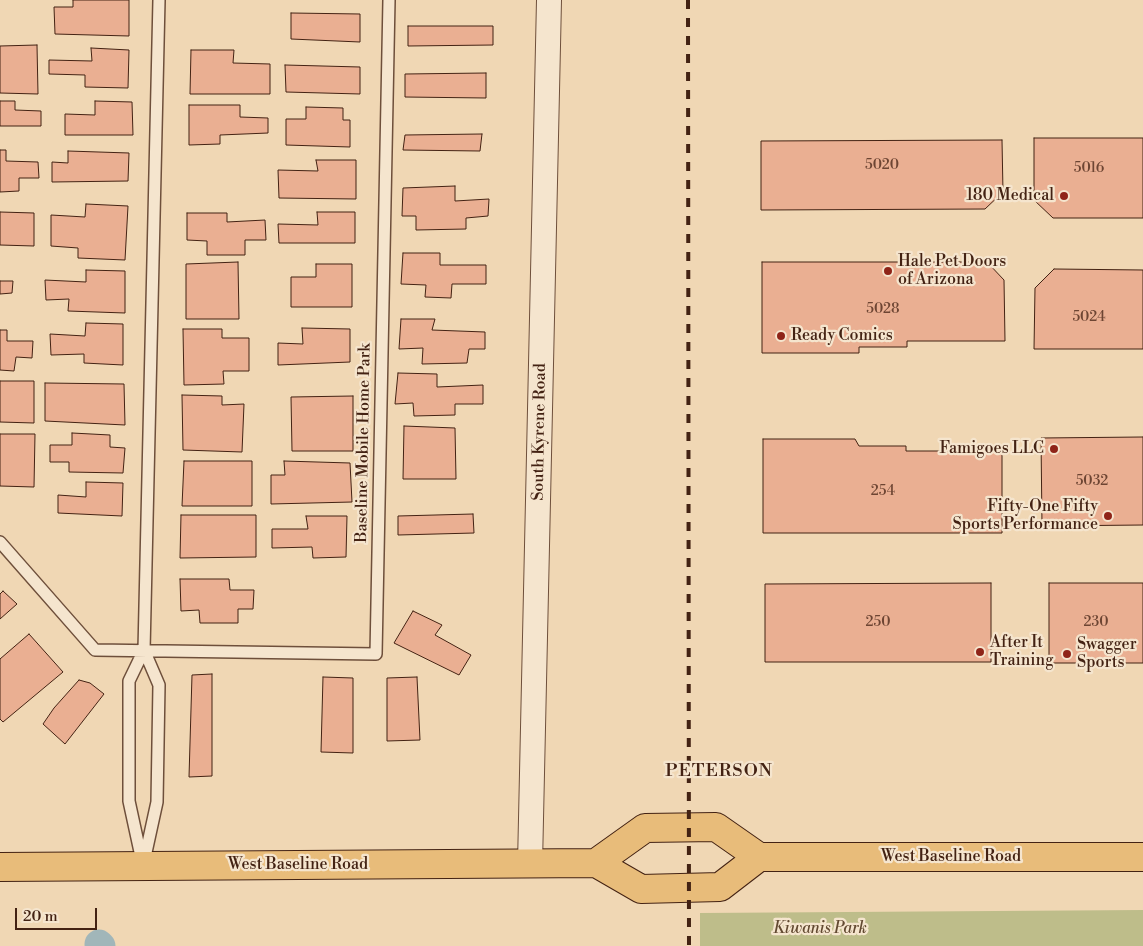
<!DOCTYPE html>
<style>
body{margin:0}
#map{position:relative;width:1143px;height:946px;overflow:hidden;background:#f0d7b4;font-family:"Libre Bodoni",serif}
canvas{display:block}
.scale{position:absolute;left:15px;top:908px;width:82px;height:22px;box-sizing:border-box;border:2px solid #432213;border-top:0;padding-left:6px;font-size:15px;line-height:18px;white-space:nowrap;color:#432213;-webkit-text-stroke:4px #f5e5ce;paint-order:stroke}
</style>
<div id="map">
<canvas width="1143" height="946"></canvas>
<div class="scale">20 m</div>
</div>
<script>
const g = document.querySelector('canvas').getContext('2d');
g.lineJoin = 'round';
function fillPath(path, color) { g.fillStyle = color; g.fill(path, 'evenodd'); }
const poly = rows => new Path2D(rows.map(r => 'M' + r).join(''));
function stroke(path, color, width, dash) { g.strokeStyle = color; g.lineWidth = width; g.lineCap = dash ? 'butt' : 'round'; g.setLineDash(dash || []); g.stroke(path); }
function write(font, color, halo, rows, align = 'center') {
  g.font = font + ' "Libre Bodoni",serif'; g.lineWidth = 4.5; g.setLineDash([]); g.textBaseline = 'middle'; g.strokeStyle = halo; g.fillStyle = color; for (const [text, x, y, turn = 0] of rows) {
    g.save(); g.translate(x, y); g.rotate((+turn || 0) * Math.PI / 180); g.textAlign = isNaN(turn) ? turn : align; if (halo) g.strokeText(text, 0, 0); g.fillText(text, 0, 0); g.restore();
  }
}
fillPath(poly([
 [1143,910,1143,946,700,946,700,913]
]), '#bebd8a');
stroke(poly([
 [99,944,101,946]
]), '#a1b6b9', 29);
const building = poly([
 [73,0,129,0,129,36,55,34,54,7,73,7,73,0],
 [291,13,360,14,360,42,291,39,291,13],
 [408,26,493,26,493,45,408,46,408,26],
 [37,45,38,94,0,93,0,46,37,45],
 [91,48,129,50,128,88,85,87,85,75,49,74,49,60,92,61,91,48],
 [191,50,234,50,233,63,270,64,270,94,190,94,191,50],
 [285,65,360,67,360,94,286,92,285,65],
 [486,73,486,98,405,97,405,74,486,73],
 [0,101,15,101,15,110,41,111,41,126,0,126,0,101],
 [95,101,132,102,133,135,65,135,65,114,95,115,95,101],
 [189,105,240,105,240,117,268,118,268,133,220,135,220,144,189,145,189,105],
 [306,107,343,108,343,120,350,120,350,147,286,145,286,119,306,119,306,107],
 [482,134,480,151,403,150,405,135,482,134],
 [1034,138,1143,138,1143,218,1053,218,1034,200,1034,138],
 [1002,140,1003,192,985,209,761,210,761,141,1002,140],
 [0,150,6,150,6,161,38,162,39,178,19,178,19,191,0,192,0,150],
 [68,151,129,153,128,181,52,182,52,162,68,163,68,151],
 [316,160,356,160,356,199,279,198,278,170,318,171,316,160],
 [455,186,455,201,489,199,488,216,466,218,466,229,416,230,416,216,402,216,403,188,455,186],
 [86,204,128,206,125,260,78,258,78,248,51,246,51,215,85,217,86,204],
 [0,212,34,213,34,246,0,245,0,212],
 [317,212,355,212,355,243,279,243,278,224,318,225,317,212],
 [187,213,227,213,227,222,265,220,266,240,245,240,245,255,207,255,207,241,187,240,187,213],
 [403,253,440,253,440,265,486,265,486,284,452,284,451,298,425,297,426,285,401,284,403,253],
 [238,262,239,319,186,319,186,264,238,262],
 [762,262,987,262,1004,280,1005,341,907,341,907,347,859,347,859,353,762,353,762,262],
 [316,264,352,264,352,307,291,307,291,277,316,277,316,264],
 [1054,269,1143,270,1143,349,1034,349,1035,288,1054,269],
 [86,270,125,271,125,313,68,311,69,299,46,300,45,280,86,282,86,270],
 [0,281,13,281,12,293,0,294,0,281],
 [401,319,435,319,432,330,485,332,485,349,469,349,467,363,422,364,423,348,399,349,401,319],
 [86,323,123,324,123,365,84,363,84,354,51,355,50,334,85,336,86,323],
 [302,328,350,329,350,362,278,365,278,343,303,344,302,328],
 [183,329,222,329,222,338,249,338,249,371,223,371,224,384,184,385,183,329],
 [0,330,7,330,7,341,33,341,32,358,16,357,14,371,0,370,0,330],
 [398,373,437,374,437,387,483,385,483,404,455,404,455,415,414,416,413,403,395,404,398,373],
 [0,381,34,381,34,423,0,422,0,381],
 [45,383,124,384,125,425,45,421,45,383],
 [182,395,222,396,222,405,244,404,242,452,183,450,182,395],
 [353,396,353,451,292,451,291,397,353,396],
 [404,426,455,428,456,479,403,479,404,426],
 [72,433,110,435,110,447,125,448,123,473,69,472,69,462,50,462,50,445,72,445,72,433],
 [0,434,35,434,34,487,0,486,0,434],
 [1143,437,1143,525,1042,526,1041,438,1143,437],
 [763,439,855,439,859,446,906,446,906,451,1002,451,1002,533,763,533,763,439],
 [184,461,252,461,252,506,182,506,184,461],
 [284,461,350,463,352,502,271,504,271,475,285,475,284,461],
 [86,482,123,483,122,516,58,513,58,495,86,497,86,482],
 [473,514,474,533,398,535,398,516,473,514],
 [181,515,256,515,256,557,180,558,181,515],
 [306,516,347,516,346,557,313,558,312,547,272,548,272,529,308,529,306,516],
 [180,579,229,579,230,590,254,590,253,609,238,609,238,623,200,623,199,610,181,611,180,579],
 [991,583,991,662,765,662,765,584,991,583],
 [1049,583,1143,583,1143,663,1049,663,1049,583],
 [3,591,17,604,0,619,0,594,3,591],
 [413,611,442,625,435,635,471,655,459,675,394,643,413,611],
 [29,634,63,672,3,722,0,719,0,659,29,634],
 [212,674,212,776,189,777,192,675,212,674],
 [323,677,353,678,353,753,321,752,323,677],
 [417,677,420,740,387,741,387,678,417,677],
 [79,680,90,683,104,694,65,744,43,724,54,708,79,680]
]);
fillPath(building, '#eaaf92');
stroke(building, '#432213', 1);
const service = poly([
 [0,542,95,650,376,654,389,0],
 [142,861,129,801,129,681,144,650],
 [143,866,157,802,159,685,144,650,159,0]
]);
const minor = poly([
 [530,864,549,0]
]);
const primary = poly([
 [596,863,645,828,716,827,759,857,1143,857],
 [0,867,596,863,641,889,720,887,759,857]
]);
stroke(service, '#6e4f3b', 14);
stroke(minor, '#6e4f3b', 26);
stroke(primary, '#432213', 30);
stroke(service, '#f5e5ce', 11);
stroke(minor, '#f5e5ce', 24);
stroke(primary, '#e8bc7a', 28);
stroke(poly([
 [688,0,689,946]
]), '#432213', 4, [9, 9]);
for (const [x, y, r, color] of [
 [1064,196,5,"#8f2418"],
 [888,271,5,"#8f2418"],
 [781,336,5,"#8f2418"],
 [1054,449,5,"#8f2418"],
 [1108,516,5,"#8f2418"],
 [980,652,5,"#8f2418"],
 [1067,654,5,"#8f2418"]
]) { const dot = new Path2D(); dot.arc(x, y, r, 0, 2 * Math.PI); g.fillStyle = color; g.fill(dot); stroke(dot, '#f5e5ce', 2); }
write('14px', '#6d4533', null, [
 ["5020",882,166],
 ["5016",1089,169],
 ["5028",883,310],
 ["5024",1089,318],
 ["5032",1092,482],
 ["254",883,492],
 ["250",878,623],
 ["230",1096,623]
]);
write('16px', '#432213', '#f5e5ce', [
 ["180 Medical",1054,196,"right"],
 ["Hale Pet Doors",898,262],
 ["of Arizona",898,280],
 ["Ready Comics",791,336],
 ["Famigoes LLC",1044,449,"right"],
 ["Fifty-One Fifty",1098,507,"right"],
 ["Sports Performance",1098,525,"right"],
 ["After It",990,643],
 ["Training",990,661],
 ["Swagger",1077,645],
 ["Sports",1077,663]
], 'left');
write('16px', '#432213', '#f5e5ce', [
 ["South Kyrene Road",540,432,-89],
 ["Baseline Mobile Home Park",364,443,-89],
 ["West Baseline Road",951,857],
 ["West Baseline Road",298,865]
]);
write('italic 16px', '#624931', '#f5e5ce', [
 ["Kiwanis Park",820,929]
]);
g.letterSpacing = '1px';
write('18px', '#432213', '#f5e5ce', [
 ["PETERSON",719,772]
]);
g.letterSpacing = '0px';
</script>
